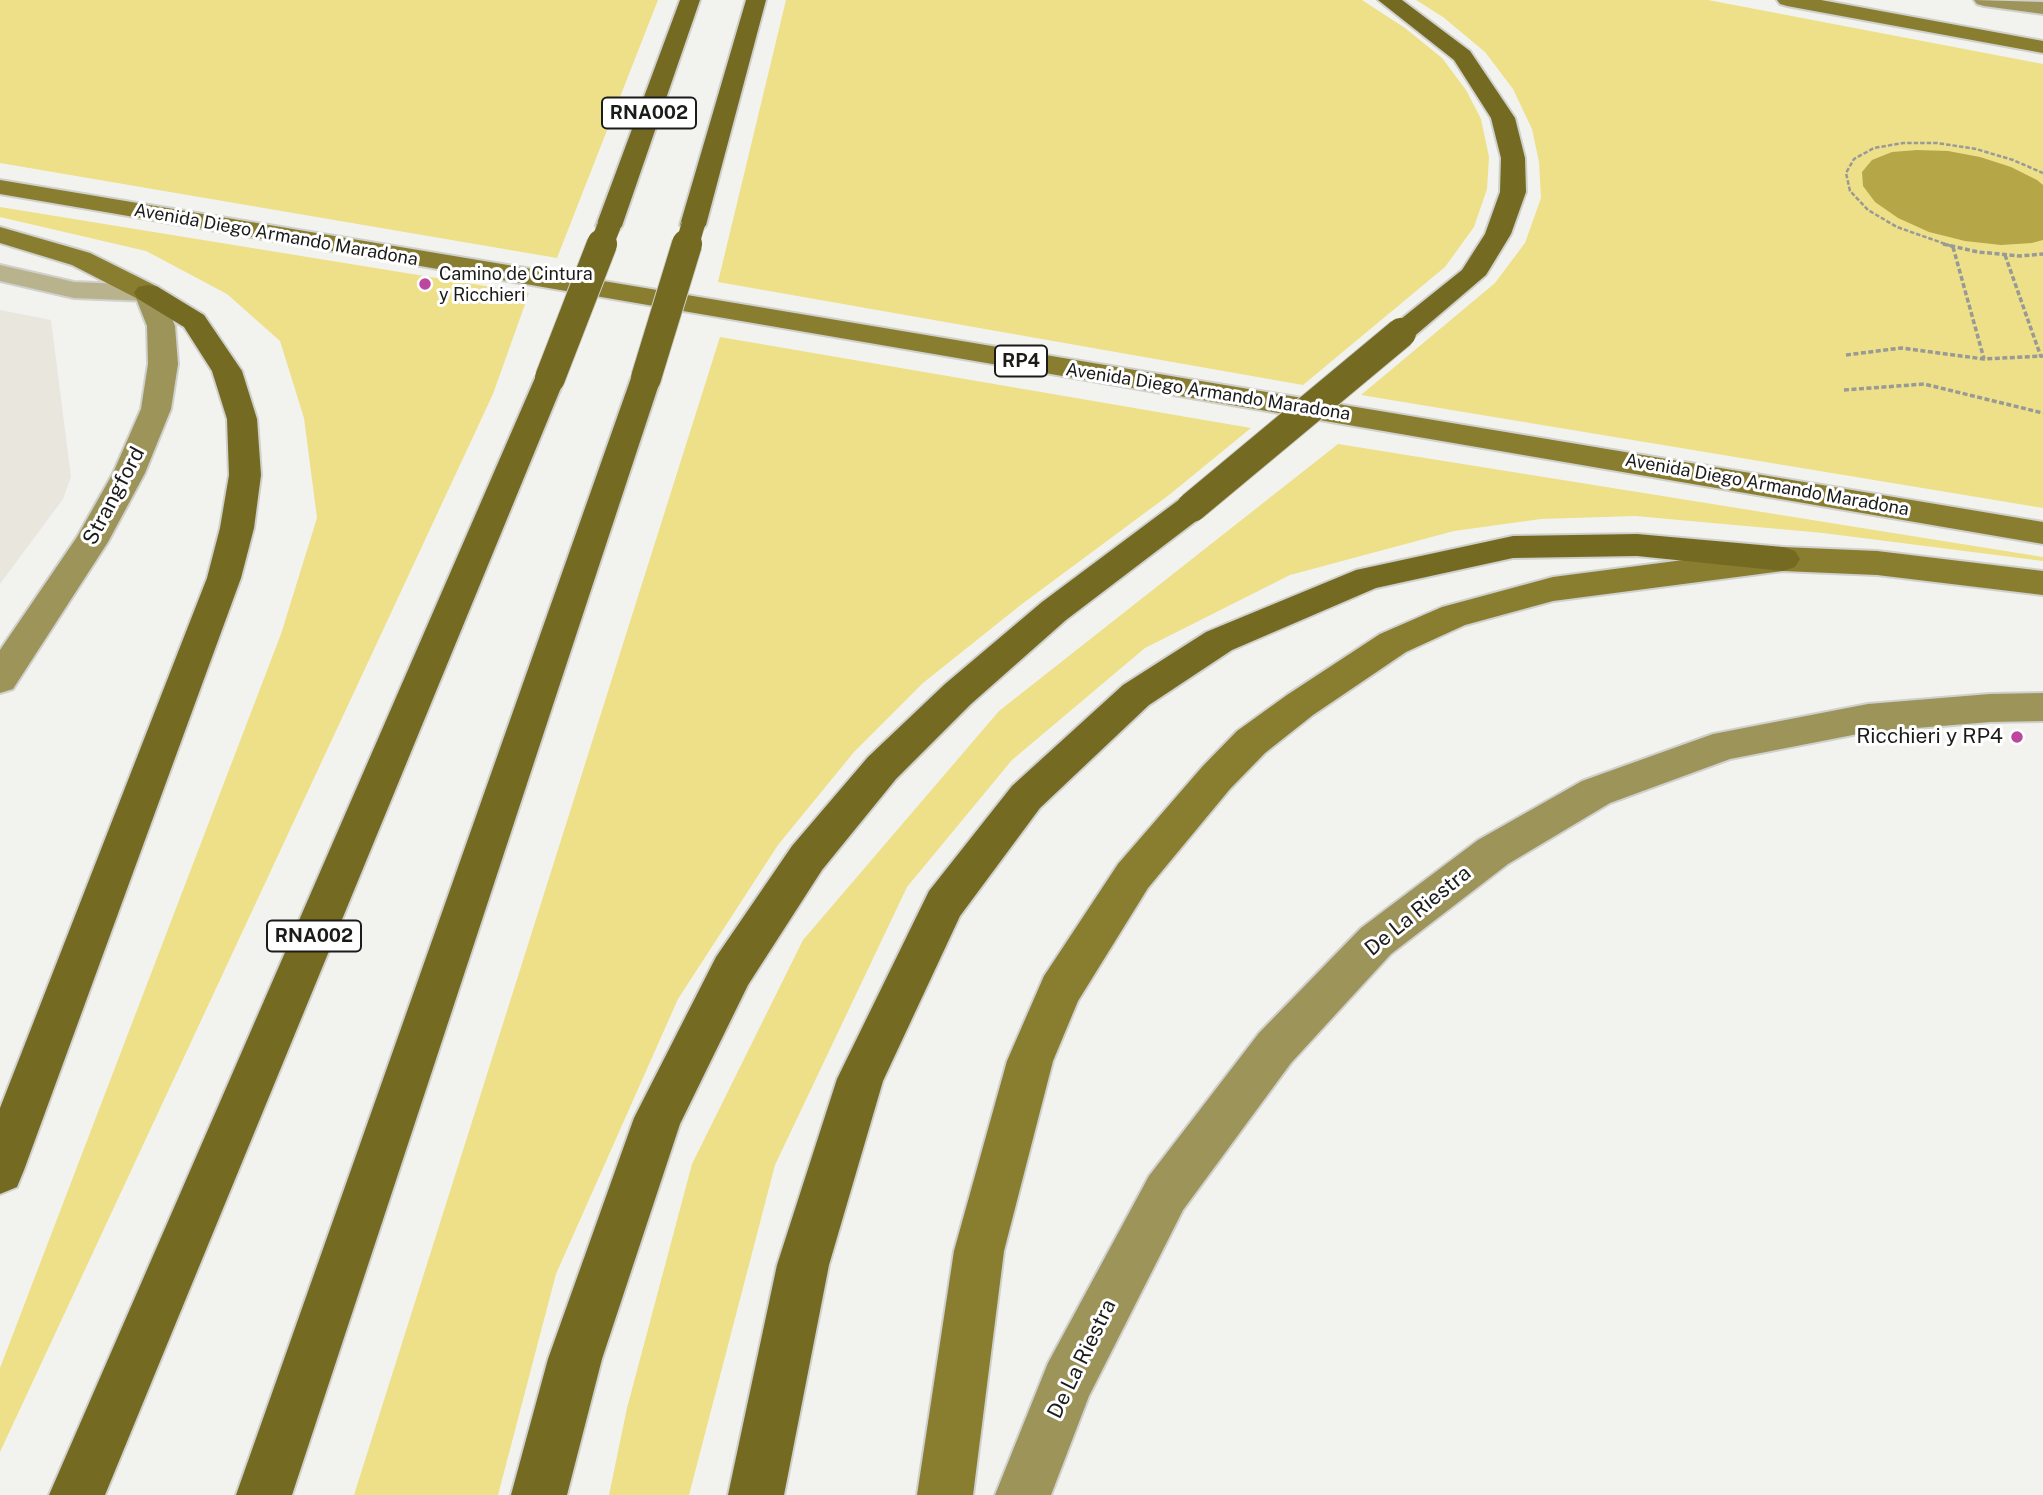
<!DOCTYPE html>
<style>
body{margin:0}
canvas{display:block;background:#f2f2ef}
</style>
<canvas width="2043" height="1495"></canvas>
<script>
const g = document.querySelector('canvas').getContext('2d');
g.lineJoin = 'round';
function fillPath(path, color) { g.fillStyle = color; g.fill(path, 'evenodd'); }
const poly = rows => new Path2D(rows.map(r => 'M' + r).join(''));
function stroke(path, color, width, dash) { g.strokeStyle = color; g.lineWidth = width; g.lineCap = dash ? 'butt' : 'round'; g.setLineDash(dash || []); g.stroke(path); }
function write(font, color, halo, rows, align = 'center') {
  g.font = font + ' "Public Sans",sans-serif'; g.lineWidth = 6; g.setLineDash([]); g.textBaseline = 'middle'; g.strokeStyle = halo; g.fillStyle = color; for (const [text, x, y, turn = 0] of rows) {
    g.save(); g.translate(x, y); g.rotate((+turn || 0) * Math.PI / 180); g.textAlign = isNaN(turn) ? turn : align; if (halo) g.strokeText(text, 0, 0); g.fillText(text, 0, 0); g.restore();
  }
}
fillPath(poly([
 [0,310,51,320,71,477,63,499,0,584]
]), '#e9e7dd');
fillPath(poly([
 [0,0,658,0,557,258,0,163],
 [786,0,1362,0,1405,28,1442,58,1466,90,1481,119,1489,157,1487,189,1474,227,1445,267,1303,385,718,282],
 [1416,0,1708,0,2043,64,2043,508,1361,395,1495,283,1525,243,1541,198,1539,162,1532,129,1513,89,1485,52,1443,17],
 [0,207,529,293,493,394,0,1452,0,1368,281,634,317,518,304,418,280,341,227,294,146,251,0,217],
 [720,337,1251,428,1169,495,1022,604,923,683,854,752,778,845,678,999,556,1274,498,1495,354,1495],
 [1338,444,2043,557,2043,561,1823,533,1635,516,1541,519,1454,531,1290,575,1145,648,1012,760,907,887,775,1165,689,1495,609,1495,627,1408,692,1164,803,940,999,711]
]), '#eee089');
fillPath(poly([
 [1917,150,1948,151,1980,157,2011,167,2037,180,2043,185,2043,240,2032,243,2001,245,1965,241,1929,232,1898,218,1875,202,1863,186,1862,172,1872,160,1892,152]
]), '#b5a648');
const street = poly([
 [0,265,74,282,148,285,158,287,162,293,158,299,148,301,74,298,0,281,0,265]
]);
const secondary = poly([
 [1974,0,2043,2,2043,14,1984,6,1977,4,1974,0],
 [148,285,158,287,162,293,175,326,178,364,171,409,145,473,108,542,13,689,0,693,0,650,77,537,113,473,141,409,148,364,147,326,134,293,138,287,148,285],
 [2043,693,2043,721,1990,722,1868,732,1730,759,1610,803,1508,864,1391,954,1291,1063,1183,1210,1089,1396,1051,1495,995,1495,1048,1363,1149,1176,1259,1033,1361,928,1478,840,1582,781,1713,734,1868,704,1990,694,2043,693]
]);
const primary = poly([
 [1777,0,1821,0,2043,41,2043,53,1787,6,1780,4,1777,0],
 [0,180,2043,522,2043,544,0,194,0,180],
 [0,227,90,253,158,287,162,293,158,299,148,301,138,299,72,265,0,243,0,227],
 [1783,547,1877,551,2043,571,2043,595,1877,575,1783,571,1553,601,1465,625,1406,652,1313,715,1265,753,1230,789,1148,888,1078,1001,1053,1061,1004,1251,973,1495,917,1495,954,1251,1007,1061,1044,976,1118,864,1202,767,1237,731,1287,695,1380,634,1442,607,1553,577,1783,547]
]);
const highway = poly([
 [680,0,700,0,622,226,618,231,609,234,600,231,596,226,680,0],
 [746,0,766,0,706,225,702,230,693,233,684,230,680,225,746,0],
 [1378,0,1402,0,1470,51,1515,118,1525,158,1526,192,1511,234,1486,275,1411,339,1401,342,1391,339,1387,333,1391,327,1462,270,1485,234,1500,192,1501,158,1491,118,1454,60,1378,0],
 [148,285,158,287,204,315,242,371,257,419,261,475,254,528,241,578,24,1170,17,1187,0,1194,0,1108,207,578,220,528,229,475,227,419,212,371,184,327,138,299,134,293,138,287,148,285],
 [550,369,560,372,565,378,105,1495,49,1495,535,378,540,372,550,369],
 [646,369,656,372,661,378,292,1495,236,1495,631,378,636,372,646,369],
 [1192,496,1204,499,1208,507,1204,515,1066,620,971,704,896,779,822,870,748,985,680,1124,602,1359,567,1495,511,1495,548,1359,634,1118,716,957,792,846,868,757,945,684,1042,602,1180,499,1192,496],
 [1637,534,1783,547,1795,551,1800,559,1795,567,1783,571,1637,556,1513,558,1376,588,1232,650,1149,705,1040,808,960,916,883,1081,829,1265,784,1495,728,1495,777,1265,837,1079,929,891,1012,786,1123,685,1206,632,1356,570,1513,536,1637,534]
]);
stroke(street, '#d0d0cd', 4);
stroke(secondary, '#d0d0cd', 4);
stroke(primary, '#d0d0cd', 4);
stroke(highway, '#d0d0cd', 4);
stroke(poly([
 [1951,246,1897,227,1868,210,1850,191,1846,173,1854,159,1874,148,1903,143,1937,143,1976,149,2013,160,2043,173]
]), '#999996', 2.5, [4.5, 2]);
stroke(poly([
 [1943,244,1978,252,2020,256,2043,254],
 [1953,247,1984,359],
 [2005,255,2041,357],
 [1846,355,1901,348,1984,359,2043,356],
 [1844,390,1924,384,2043,413]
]), '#999996', 3.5, [5, 2.5]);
fillPath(street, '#b9b38d');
fillPath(secondary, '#9d945a');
fillPath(primary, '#897d30');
fillPath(highway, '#756a21');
const highwayBridgeFar1 = poly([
 [601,246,609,226],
 [687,246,693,225]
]);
const highwayBridge = poly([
 [550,378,602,244],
 [646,378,687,244],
 [1192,507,1401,333]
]);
stroke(highwayBridgeFar1, '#d0d0cd', 24, []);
stroke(highwayBridge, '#d0d0cd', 32, []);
stroke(highwayBridgeFar1, '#756a21', 23);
stroke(highwayBridge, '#756a21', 30);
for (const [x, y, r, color] of [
 [425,284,7,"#bd479f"],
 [2017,737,7,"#bd479f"]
]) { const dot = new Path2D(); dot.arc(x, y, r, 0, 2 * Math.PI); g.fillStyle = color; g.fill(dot); stroke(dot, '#fff', 2.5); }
write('18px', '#1b1b1a', '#fff', [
 ["Avenida Diego Armando Maradona",276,235,10],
 ["Avenida Diego Armando Maradona",1208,392,9],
 ["Avenida Diego Armando Maradona",1767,485,10]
]);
write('18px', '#1b1b1a', '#fff', [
 ["Camino de Cintura",439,274],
 ["y Ricchieri",439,295]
], 'left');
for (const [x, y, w] of [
 [649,113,94],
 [1021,361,52],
 [314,936,94]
]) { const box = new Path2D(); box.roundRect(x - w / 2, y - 15.5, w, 31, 5); g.fillStyle = '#fff'; g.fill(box); stroke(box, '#1b1b1a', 2); }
write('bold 19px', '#1b1b1a', null, [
 ["RNA002",649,113],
 ["RP4",1021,361],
 ["RNA002",314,936]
]);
write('21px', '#1b1b1a', '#fff', [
 ["Strangford",114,496,-62],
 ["De La Riestra",1418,911,-39],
 ["De La Riestra",1082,1359,-64]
]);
write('21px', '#1b1b1a', '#fff', [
 ["Ricchieri y RP4",2003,737]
], 'right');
</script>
